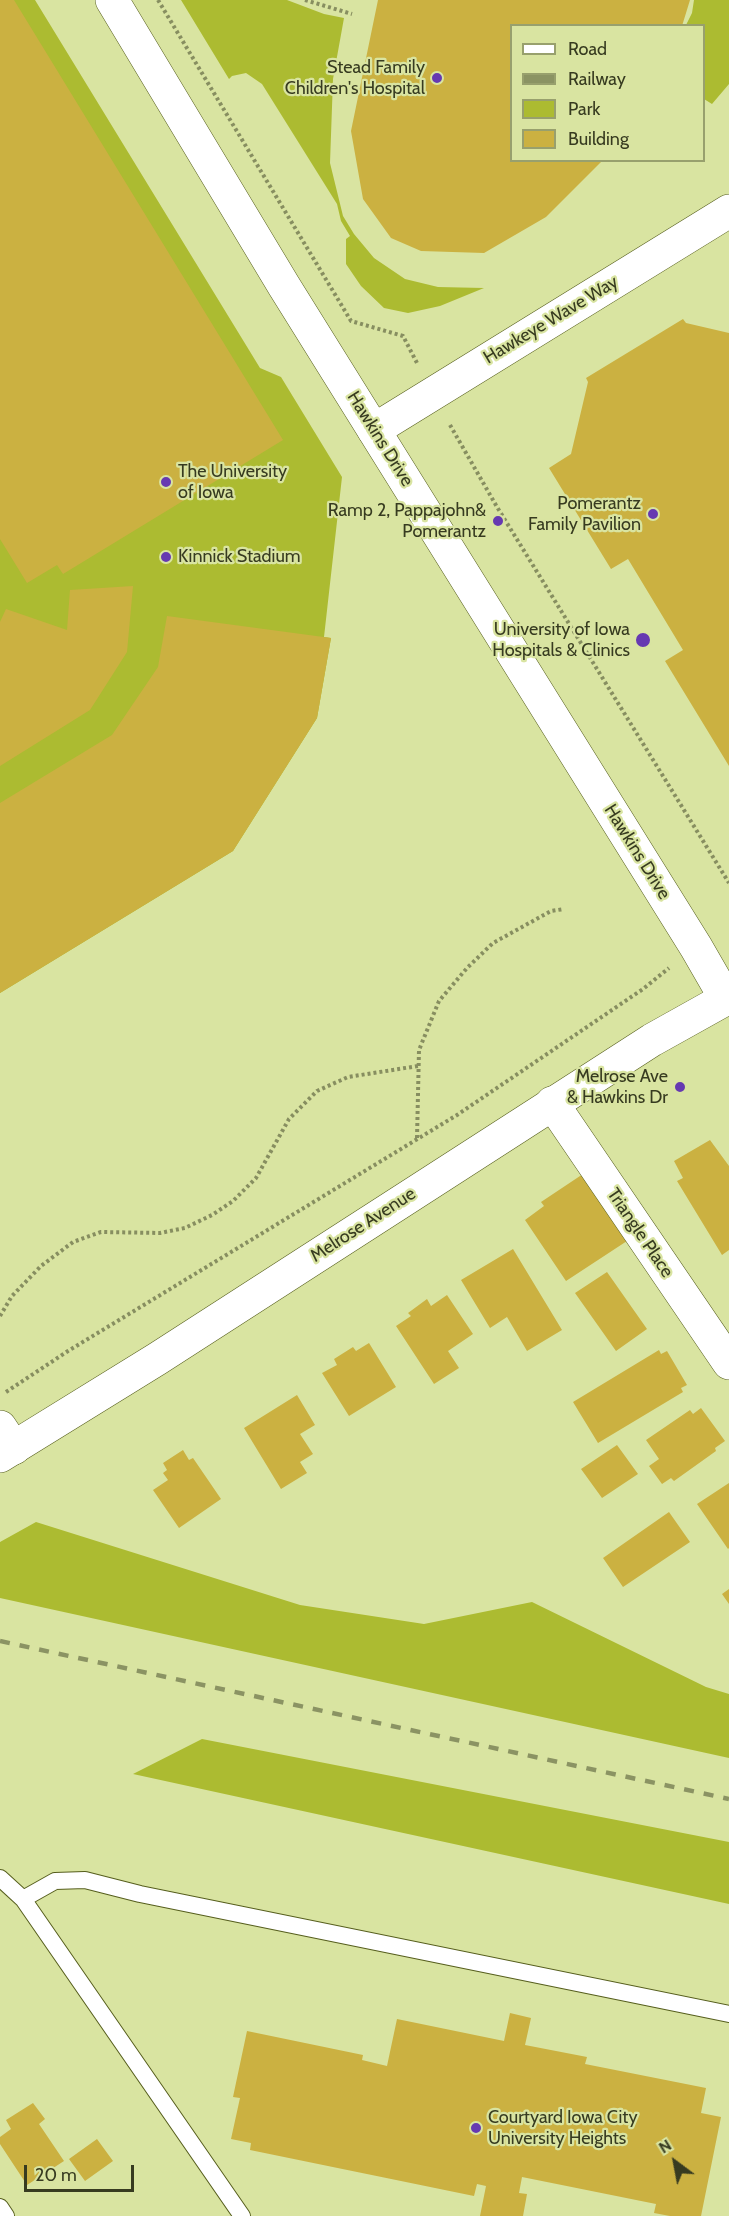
<!DOCTYPE html>
<style>
body{margin:0}
#map{position:relative;width:729px;height:2216px;overflow:hidden;background:#d9e4a1;font-family:Cabin,sans-serif}
canvas{display:block}
.legend{position:absolute;left:510px;top:24px;width:195px;height:138px;box-sizing:border-box;background:#d9e4a1;border:2px solid #98a06d;margin:0;padding:8px 10px;list-style:none;font-size:18px;color:#373b20}
.legend li{display:flex;align-items:center;gap:12px;height:30px}
.legend b{width:30px;border:2px solid #98a06d}
.north{position:absolute;left:645px;top:2132px;width:60px;height:60px;-webkit-text-stroke:4px #d9e4a1;paint-order:stroke;rotate:328deg;font-size:16px;font-weight:700;line-height:24px;text-align:center;color:#373b20}
.north::after{content:'';display:block;margin:auto;width:21px;height:27px;background:#373b20;clip-path:polygon(50% 0,100% 100%,50% 72%,0 100%)}
.scale{position:absolute;left:24px;top:2165px;width:110px;height:27px;box-sizing:border-box;border:3px solid #373b20;border-top:0;padding-left:8px;font-size:18px;line-height:21px;white-space:nowrap;color:#373b20;-webkit-text-stroke:4px #d9e4a1;paint-order:stroke}
</style>
<div id="map">
<canvas width="729" height="2216"></canvas>
<ul class="legend">
<li><b style="height:8px;background:#fff"></b>Road</li>
<li><b style="height:8px;background:#8b9363"></b>Railway</li>
<li><b style="height:16px;background:#acbb31"></b>Park</li>
<li><b style="height:16px;background:#cbb141"></b>Building</li>
</ul>
<div class="north">N</div>
<div class="scale">20 m</div>
</div>
<script>
const g = document.querySelector('canvas').getContext('2d');
g.lineJoin = 'round';
function fillPath(path, color) { g.fillStyle = color; g.fill(path, 'evenodd'); }
const poly = rows => new Path2D(rows.map(r => 'M' + r).join(''));
function stroke(path, color, width, dash) { g.strokeStyle = color; g.lineWidth = width; g.lineCap = dash ? 'butt' : 'round'; g.setLineDash(dash || []); g.stroke(path); }
function write(font, color, halo, rows, align = 'center') {
  g.font = font + ' Cabin,sans-serif'; g.lineWidth = 4.5; g.setLineDash([]); g.textBaseline = 'middle'; g.strokeStyle = halo; g.fillStyle = color; for (const [text, x, y, turn = 0] of rows) {
    g.save(); g.translate(x, y); g.rotate((+turn || 0) * Math.PI / 180); g.textAlign = isNaN(turn) ? turn : align; if (halo) g.strokeText(text, 0, 0); g.fillText(text, 0, 0); g.restore();
  }
}
fillPath(poly([
 [0,0,35,0,260,368,281,377,342,477,324,637,331,638,317,718,233,851,0,993],
 [181,0,287,0,324,14,344,18,333,79,330,163,343,216,354,234,374,258,405,279,438,287,484,288,440,306,408,313,384,308,361,286,346,264,346,239,350,236,341,221,337,204,262,84,246,73,232,76,229,79],
 [694,0,729,0,729,84,712,104,704,99,704,26,686,25,692,13],
 [36,1522,300,1605,424,1624,532,1602,706,1687,729,1694,729,1758,0,1598,0,1542],
 [202,1739,729,1842,729,1904,133,1774]
]), '#acbb31');
fillPath(poly([
 [0,0,14,0,283,440,63,574,57,565,27,583,0,539],
 [378,0,690,0,682,26,512,26,512,160,603,160,546,217,484,253,421,251,391,238,363,199,351,131],
 [683,319,686,323,729,333,729,766,665,661,683,650,628,559,611,569,549,468,571,454,588,382,586,378],
 [133,586,127,652,90,710,0,766,0,622,6,609,67,630,70,590],
 [167,616,331,638,317,718,233,851,0,993,0,803,112,735,158,667],
 [710,1140,729,1166,729,1250,722,1255,677,1181,683,1178,674,1161],
 [583,1174,627,1241,566,1281,525,1220,544,1206,541,1202],
 [513,1249,562,1330,527,1351,507,1317,490,1328,461,1280],
 [607,1272,647,1329,616,1351,575,1293],
 [447,1295,473,1334,448,1351,459,1368,434,1384,396,1326,411,1316,408,1313,427,1299,431,1306],
 [369,1343,396,1387,349,1416,322,1373,337,1365,334,1359,353,1347,356,1351],
 [659,1350,661,1354,667,1351,687,1385,681,1388,683,1392,598,1443,573,1402],
 [297,1395,315,1425,300,1434,313,1454,300,1462,307,1473,281,1489,244,1428],
 [701,1408,725,1441,715,1448,716,1451,674,1481,671,1478,662,1484,649,1466,659,1459,646,1440,690,1410,693,1414],
 [617,1445,638,1474,602,1498,581,1469],
 [183,1450,189,1460,193,1458,221,1499,179,1528,153,1490,168,1480,163,1473,167,1470,163,1463],
 [729,1483,729,1548,728,1549,697,1504],
 [669,1512,690,1542,623,1587,603,1558],
 [729,1589,729,1604,722,1594],
 [510,2013,531,2018,525,2045,587,2057,585,2064,706,2088,701,2113,721,2117,701,2216,670,2216,654,2213,656,2204,522,2177,519,2193,527,2194,523,2216,480,2216,486,2186,477,2184,474,2196,250,2150,251,2143,231,2139,240,2098,233,2097,247,2031,363,2055,362,2060,387,2066,397,2019,504,2041],
 [33,2103,45,2119,39,2124,64,2161,27,2185,0,2144,0,2137,11,2129,6,2120],
 [97,2139,113,2161,85,2181,69,2159]
]), '#cbb141');
const lane = poly([
 [0,1878,23,1899],
 [0,2207,6,2216],
 [242,2216,23,1899,55,1881,85,1880,140,1894,729,2014]
]);
const street = poly([
 [374,430,729,211],
 [552,1103,729,1363],
 [0,1427,14,1448]
]);
const secondary = poly([
 [112,0,284,286,696,947,726,999],
 [0,1456,157,1359,652,1040,729,997]
]);
stroke(lane, '#565e1d', 18);
stroke(street, '#565e1d', 34);
stroke(secondary, '#565e1d', 34);
stroke(poly([
 [158,0,351,321,403,336,417,363],
 [305,0,352,14],
 [450,425,497,507,729,883],
 [417,1138,419,1050,439,1001,467,968,493,943,551,911,564,909],
 [0,1316,12,1296,41,1266,73,1242,101,1232,160,1233,185,1228,212,1215,233,1201,256,1178,289,1119,317,1091,348,1077,418,1066],
 [6,1392,68,1351,457,1115,643,989,669,968]
]), '#878e60', 4, [3, 3]);
stroke(lane, '#fff', 16);
stroke(street, '#fff', 33);
stroke(secondary, '#fff', 33);
stroke(poly([
 [0,1641,729,1799]
]), '#8b9363', 4.5, [10, 10]);
for (const [x, y, r, color] of [
 [437,78,6,"#6639b1"],
 [166,482,6,"#6639b1"],
 [653,514,6,"#6639b1"],
 [498,521,6,"#6639b1"],
 [166,557,6,"#6639b1"],
 [643,640,8,"#6639b1"],
 [680,1087,6,"#6639b1"],
 [476,2128,6,"#6639b1"]
]) { const dot = new Path2D(); dot.arc(x, y, r, 0, 2 * Math.PI); g.fillStyle = color; g.fill(dot); stroke(dot, '#d9e4a1', 2); }
write('18px', '#373b20', '#d9e4a1', [
 ["Stead Family",425,68],
 ["Children's Hospital",425,89],
 ["The University",178,472,"left"],
 ["of Iowa",178,493,"left"],
 ["Pomerantz",641,504],
 ["Family Pavilion",641,525],
 ["Ramp 2, Pappajohn&",486,511],
 ["Pomerantz",486,532],
 ["Kinnick Stadium",178,557,"left"],
 ["University of Iowa",630,630],
 ["Hospitals & Clinics",630,651],
 ["Melrose Ave",668,1077],
 ["& Hawkins Dr",668,1098],
 ["Courtyard Iowa City",488,2118,"left"],
 ["University Heights",488,2139,"left"]
], 'right');
write('18px', '#373b20', '#d9e4a1', [
 ["Hawkeye Wave Way",551,320,-31],
 ["Hawkins Drive",380,439,58],
 ["Hawkins Drive",637,852,58],
 ["Melrose Avenue",363,1225,-33],
 ["Triangle Place",640,1233,56]
]);
</script>
